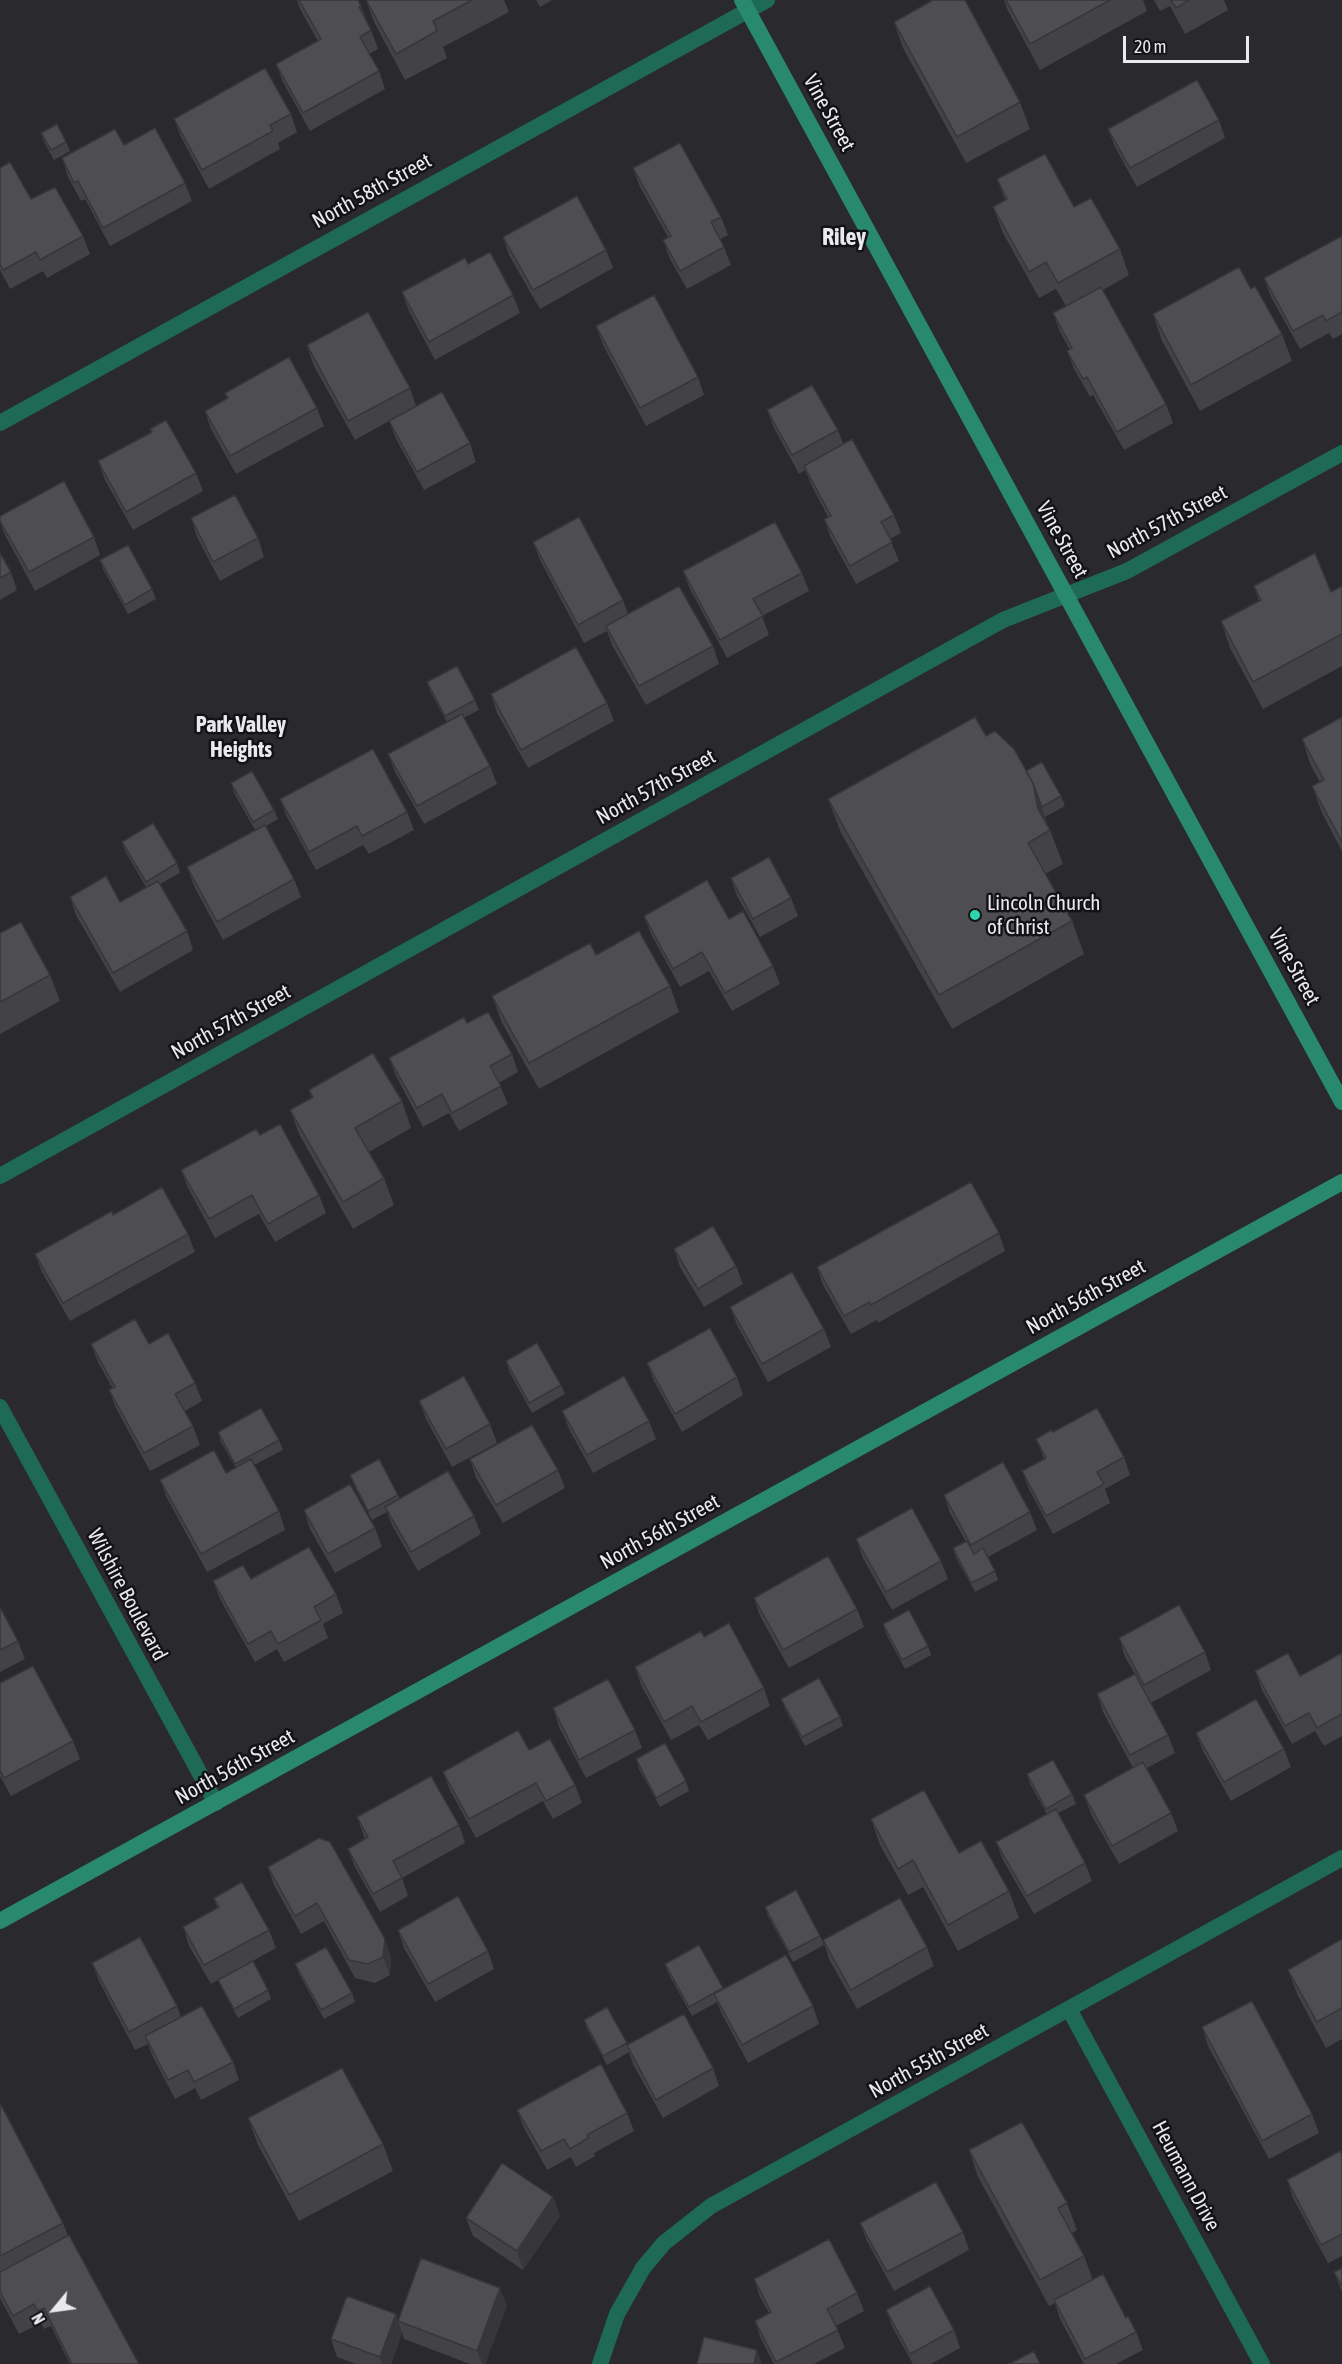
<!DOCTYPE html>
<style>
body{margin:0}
#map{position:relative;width:1342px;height:2364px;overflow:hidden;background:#2a292d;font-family:"Asap Condensed",sans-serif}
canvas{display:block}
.north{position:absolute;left:24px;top:2280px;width:60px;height:60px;-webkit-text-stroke:4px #131214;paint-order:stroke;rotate:241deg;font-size:16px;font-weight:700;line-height:24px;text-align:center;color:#eaeaec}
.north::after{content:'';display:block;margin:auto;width:21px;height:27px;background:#eaeaec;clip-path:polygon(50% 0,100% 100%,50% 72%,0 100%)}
.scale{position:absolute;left:1123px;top:36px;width:126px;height:27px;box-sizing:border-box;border:3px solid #eaeaec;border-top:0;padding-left:8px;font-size:18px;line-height:21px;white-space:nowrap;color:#eaeaec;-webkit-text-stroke:4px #131214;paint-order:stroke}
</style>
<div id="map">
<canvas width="1342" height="2364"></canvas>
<div class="north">N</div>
<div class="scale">20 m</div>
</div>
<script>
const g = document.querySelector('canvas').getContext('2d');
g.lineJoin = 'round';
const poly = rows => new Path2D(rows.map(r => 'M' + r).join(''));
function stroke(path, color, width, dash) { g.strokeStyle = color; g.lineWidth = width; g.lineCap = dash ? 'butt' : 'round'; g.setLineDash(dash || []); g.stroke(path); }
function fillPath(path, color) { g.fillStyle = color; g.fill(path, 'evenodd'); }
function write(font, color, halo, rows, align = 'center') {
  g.font = font + ' "Asap Condensed",sans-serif'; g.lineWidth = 5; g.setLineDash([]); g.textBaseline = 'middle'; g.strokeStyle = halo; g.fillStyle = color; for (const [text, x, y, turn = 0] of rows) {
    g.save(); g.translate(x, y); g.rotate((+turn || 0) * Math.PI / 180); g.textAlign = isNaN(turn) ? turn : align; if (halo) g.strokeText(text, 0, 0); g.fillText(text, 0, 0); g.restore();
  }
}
stroke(poly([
 [0,423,767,0],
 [0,1176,1003,620,1127,571,1342,453],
 [0,1407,216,1803],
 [1069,2009,1262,2364],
 [600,2364,617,2314,643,2268,664,2243,711,2206,1342,1858]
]), '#1e6a56', 16);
stroke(poly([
 [742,0,1342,1102],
 [0,1921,1342,1182]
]), '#29896f', 16);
fillPath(poly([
 [297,0,358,0,371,30,378,49,369,54,379,71,385,89,310,131,283,82,276,64,318,41,300,9],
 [366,0,504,0,509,12,443,47,447,58,405,80,374,22],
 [536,0,552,0,540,7],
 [1004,0,1143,0,1147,11,1040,70,1008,11],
 [1154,0,1224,0,1228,10,1185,34,1170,6,1160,11],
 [894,22,1020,102,1030,129,966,163,903,48],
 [291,114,297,132,278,143,280,149,209,189,181,137,174,119],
 [1219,120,1225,138,1137,187,1115,147,1108,129],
 [41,133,66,142,70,151,54,160,44,142],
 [124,145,185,183,192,201,110,246,85,199,81,201,68,177,62,158],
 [0,168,31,199,83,236,90,254,47,278,43,271,10,289,0,270],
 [633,168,721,217,728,235,720,239,724,247,731,265,687,289,670,259,663,240,668,237,640,187],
 [997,179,1074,207,1120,249,1129,275,1103,290,1166,404,1173,423,1124,450,1093,395,1090,397,1074,369,1067,351,1070,350,1060,332,1053,313,1066,306,1056,289,1039,298,1003,233,993,207,1005,200],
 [1342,236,1342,334,1333,339,1329,333,1300,349,1271,297,1264,278],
 [503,237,606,250,613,268,540,309,509,255],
 [468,264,513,295,520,313,435,360,409,311,402,292],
 [1251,289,1282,334,1292,361,1200,411,1162,341,1153,314],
 [596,326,698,377,704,395,646,426,603,345],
 [307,345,410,388,416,406,470,443,476,462,424,490,396,439,389,421,355,440,313,364],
 [225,393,317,408,324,426,236,474,211,429,205,411,227,399],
 [767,410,838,430,843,444,894,515,901,533,890,539,899,561,856,584,831,538,824,519,828,517,811,484,805,470,799,474,774,428],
 [150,429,196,473,203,491,133,530,105,480,98,461,151,432],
 [0,516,94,537,100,555,35,591,5,535,0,523],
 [191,518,258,538,264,557,220,581,197,537],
 [533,542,623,600,628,614,713,646,719,664,646,705,612,645,607,631,584,643,540,560],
 [0,553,11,572,17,590,0,600],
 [100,560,152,589,156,599,128,614,103,569],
 [683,571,802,573,809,591,762,616,769,635,727,658,690,589],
 [1254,586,1331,592,1342,586,1342,666,1263,709,1230,648,1221,621,1259,601],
 [427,682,475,700,479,710,463,718,490,766,497,784,424,824,395,772,388,754,447,722,430,691],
 [491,694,607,703,614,721,528,768,497,713],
 [1342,717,1342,851,1322,813,1312,786,1320,782,1311,766,1302,739],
 [986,736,1026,771,1061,796,1065,806,1045,817,1047,824,1050,830,1063,864,1045,874,1072,921,1084,954,952,1029,841,833,828,799],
 [231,783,274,810,278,819,266,826,294,879,301,897,223,940,194,886,187,867,255,830,234,793],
 [280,799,407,812,414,830,369,854,363,845,316,870,287,817],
 [122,842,177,863,180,873,160,884,187,931,193,950,120,992,76,915,70,897,120,902,146,887,125,851],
 [731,878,791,898,798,916,760,937,737,896],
 [644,916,729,919,773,966,780,984,732,1011,709,971,680,987,651,934],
 [0,933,50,975,60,1001,0,1034],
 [596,955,670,986,679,1012,539,1089,502,1023,492,996],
 [467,1023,512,1054,518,1072,499,1083,508,1104,459,1131,449,1113,423,1127,396,1076,389,1058],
 [309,1090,402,1101,411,1128,369,1152,384,1178,394,1205,353,1229,300,1136,290,1110,312,1098],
 [260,1135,319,1195,326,1213,275,1242,259,1214,215,1238,188,1188,181,1170],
 [113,1215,188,1234,195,1252,70,1321,42,1272,35,1254],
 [999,1233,1005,1251,878,1323,877,1320,851,1334,823,1285,817,1267],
 [674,1249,736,1266,743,1284,704,1307,680,1267],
 [730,1307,824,1329,831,1347,768,1382,737,1325],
 [91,1344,149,1344,195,1383,202,1401,185,1411,193,1426,200,1445,150,1471,116,1408,109,1390,113,1389,98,1362],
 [506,1361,561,1385,565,1394,532,1413,509,1371],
 [647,1363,737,1377,743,1395,682,1432,654,1381],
 [419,1401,490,1424,497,1443,452,1467,426,1419],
 [562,1411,649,1421,656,1439,593,1473,569,1429],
 [218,1432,279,1440,283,1450,254,1465,279,1511,285,1530,207,1572,167,1498,160,1480,226,1473,236,1468,221,1442],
 [1053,1432,1124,1457,1130,1475,1105,1489,1110,1503,1053,1534,1029,1489,1022,1471,1044,1459,1036,1439],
 [470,1459,558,1470,565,1488,503,1523,476,1478],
 [350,1475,398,1495,400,1499,474,1516,481,1534,418,1571,392,1525,387,1512,372,1520,353,1484],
 [944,1495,1030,1512,1037,1530,988,1557,995,1571,998,1580,975,1592,956,1558,953,1548,966,1542,950,1513],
 [304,1510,375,1528,382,1547,335,1573,310,1529],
 [856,1539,941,1561,948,1579,892,1610,863,1558],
 [251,1579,336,1594,343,1613,323,1624,328,1638,284,1662,277,1649,255,1662,220,1599,213,1581],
 [754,1598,857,1609,864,1627,789,1668,760,1616],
 [0,1607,18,1641,25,1659,0,1672],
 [883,1624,928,1646,931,1655,905,1669,886,1634],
 [704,1637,764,1688,770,1706,708,1740,699,1725,671,1740,641,1685,635,1667],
 [1119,1638,1205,1652,1211,1670,1151,1703,1168,1735,1175,1753,1147,1768,1171,1813,1178,1831,1119,1864,1091,1814,1084,1795,1133,1768,1103,1712,1097,1694,1135,1674,1125,1657],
 [1342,1653,1342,1736,1324,1746,1315,1731,1292,1744,1262,1690,1255,1671,1300,1676],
 [0,1683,73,1741,80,1759,11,1796,0,1776],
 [781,1699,840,1717,843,1726,805,1746,785,1709],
 [553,1708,635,1730,642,1748,586,1778,559,1727],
 [1196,1733,1284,1749,1291,1767,1231,1801,1203,1751],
 [529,1750,575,1785,582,1803,553,1819,543,1801,476,1838,450,1790,443,1772],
 [636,1759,686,1781,689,1791,660,1807,639,1769],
 [1027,1774,1072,1794,1076,1804,1058,1813,1085,1863,1092,1881,1034,1914,1003,1860,996,1842,1047,1814,1030,1784],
 [357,1817,459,1825,465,1843,402,1878,408,1896,380,1912,355,1867,348,1849,365,1839],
 [871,1819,1009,1891,1019,1918,958,1951,923,1887,908,1895,880,1845],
 [268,1867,385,1939,391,1958,390,1975,375,1983,355,1978,324,1921,301,1934,274,1885],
 [214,1898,269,1930,276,1948,211,1984,189,1946,183,1927,217,1908],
 [765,1907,820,1936,824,1945,793,1962,768,1916],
 [398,1930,488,1951,494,1969,435,2002,404,1948],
 [1342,1939,1342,2039,1326,2048,1298,1996,1288,1970],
 [823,1940,927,1947,934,1966,857,2009,829,1959],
 [92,1963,177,2006,181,2017,233,2062,239,2080,201,2100,195,2088,175,2099,152,2055,148,2044,135,2050,99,1981],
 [295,1964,352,1993,355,2002,324,2019,299,1974],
 [665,1964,723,1989,813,2006,819,2024,748,2063,721,2012,717,2002,692,2016,668,1973],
 [218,1980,268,1990,271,1999,238,2018,222,1989],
 [584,2020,627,2043,627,2045,713,2068,719,2086,663,2118,633,2064,629,2052,607,2065,587,2029],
 [1202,2027,1312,2114,1319,2133,1269,2159,1208,2046],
 [0,2103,63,2223,68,2236,139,2364,70,2364,51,2326,44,2329,41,2323,19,2334,0,2298],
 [517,2110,627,2113,634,2131,594,2153,595,2156,576,2167,571,2157,547,2170,524,2128],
 [248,2118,383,2144,393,2171,299,2221,258,2145],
 [969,2150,1067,2203,1077,2230,1072,2233,1084,2256,1093,2280,1136,2332,1143,2350,1116,2364,1084,2364,1060,2319,1055,2303,1049,2306,978,2177],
 [1342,2155,1342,2256,1328,2263,1293,2198,1287,2180],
 [553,2197,560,2216,523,2270,473,2236,466,2218],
 [860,2223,963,2232,969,2250,894,2291,867,2241],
 [1342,2268,1342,2292,1334,2272],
 [754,2279,857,2293,864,2311,836,2326,845,2348,814,2364,774,2364,761,2339,755,2321,769,2313,760,2297],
 [507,2306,485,2364,470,2364,404,2339,402,2333,391,2364,356,2364,337,2357,331,2339,398,2321],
 [886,2310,954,2330,960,2348,931,2364,913,2364,893,2328]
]), '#434246');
fillPath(poly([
 [1033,783,1045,817,1048,831,1038,809],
 [385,1939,391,1958,390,1975,383,1957],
 [553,2197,560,2216,523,2270,517,2251],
 [500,2288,507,2306,485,2364,482,2364,477,2351],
 [396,2314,402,2333,391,2364,382,2364,380,2357],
 [757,2350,762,2364,754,2364]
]), '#373639');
const building = poly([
 [299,0,358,0,361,6,359,7,371,30,360,37,379,71,303,113,276,64,321,39,299,0],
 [366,0,472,0,433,21,437,31,396,54,366,0],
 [933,0,965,0,1020,102,957,137,894,22,933,0],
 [1006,0,1110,0,1030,44,1006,0],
 [1171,0,1189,0,1176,8,1171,0],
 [265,68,291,114,270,125,273,131,202,170,174,119,265,68],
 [1197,80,1219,120,1130,168,1108,129,1197,80],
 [57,124,66,142,51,150,41,133,57,124],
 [155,128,185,183,103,228,78,181,74,183,62,158,115,129,124,145,155,128],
 [680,143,721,217,711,222,724,247,680,271,663,240,671,236,633,168,680,143],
 [1045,154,1074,207,1091,198,1120,249,1058,283,1046,262,1029,272,993,207,1007,199,997,179,1045,154],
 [10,162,31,199,55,187,83,236,40,260,36,252,3,270,0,264,0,168,10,162],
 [577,196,606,250,533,290,503,237,577,196],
 [1342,236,1342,312,1326,321,1323,315,1293,331,1264,278,1342,236],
 [490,252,513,295,429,342,402,292,465,258,468,264,490,252],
 [1239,267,1251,289,1255,286,1282,334,1191,385,1153,314,1239,267],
 [1101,287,1166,404,1117,432,1087,377,1083,379,1067,351,1072,348,1053,313,1101,287],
 [654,295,698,377,640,408,596,326,654,295],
 [368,312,410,388,348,421,307,345,368,312],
 [289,357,317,408,230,456,205,411,228,398,225,393,289,357],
 [812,385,838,430,792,455,767,410,812,385],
 [442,392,470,443,417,472,389,421,442,392],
 [166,420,196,473,126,512,98,461,152,432,150,429,166,420],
 [852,439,894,515,881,522,892,542,850,566,824,519,831,516,804,466,852,439],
 [64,481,94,537,29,572,0,521,0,516,64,481],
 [235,495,258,538,213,562,191,518,235,495],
 [579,517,623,600,578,625,533,542,579,517],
 [775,522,802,573,753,599,763,616,720,640,683,571,775,522],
 [128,545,152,589,125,605,100,560,128,545],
 [0,553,11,572,0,578,0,553],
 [1315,553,1331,592,1342,586,1342,634,1253,682,1221,621,1261,600,1254,586,1315,553],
 [679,586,713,646,639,686,606,626,679,586],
 [576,647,607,703,521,750,491,694,576,647],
 [457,666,475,700,445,716,427,682,457,666],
 [462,714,490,766,417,806,388,754,462,714],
 [975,717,986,736,995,731,1014,749,1033,783,1038,809,1050,830,1028,843,1072,921,939,995,828,799,975,717],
 [1342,717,1342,842,1312,786,1324,780,1302,739,1342,717],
 [373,749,407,812,362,836,357,826,309,852,280,799,373,749],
 [1042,762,1061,796,1042,807,1033,783,1026,771,1042,762],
 [252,771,274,810,253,822,231,783,252,771],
 [153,823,177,863,146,882,122,842,153,823],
 [265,825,294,879,217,922,187,867,265,825],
 [769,857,791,898,753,919,731,878,769,857],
 [106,876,120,902,158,881,187,931,113,973,70,897,106,876],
 [707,880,729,919,743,911,773,966,725,993,702,952,673,969,644,916,707,880],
 [21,922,50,975,0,1002,0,933,21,922],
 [639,931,670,986,529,1063,492,996,590,943,596,955,639,931],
 [488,1012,512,1054,490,1066,501,1086,452,1113,442,1094,417,1108,389,1058,464,1017,467,1023,488,1012],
 [373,1053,402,1101,355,1128,384,1178,343,1202,290,1110,313,1097,309,1090,373,1053],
 [280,1124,319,1195,268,1224,252,1195,209,1219,181,1170,256,1129,260,1135,280,1124],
 [971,1182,999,1233,871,1305,870,1302,844,1316,817,1267,971,1182],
 [162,1187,188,1234,63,1303,35,1254,112,1211,113,1215,162,1187],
 [713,1226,736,1266,698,1289,674,1249,713,1226],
 [792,1272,824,1329,762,1364,730,1307,792,1272],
 [135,1319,149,1344,168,1333,195,1383,175,1394,193,1426,144,1453,109,1390,115,1387,91,1344,135,1319],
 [710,1328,737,1377,675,1414,647,1363,710,1328],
 [537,1343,561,1385,529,1403,506,1361,537,1343],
 [464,1376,490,1424,446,1449,419,1401,464,1376],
 [624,1376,649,1421,587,1455,562,1411,624,1376],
 [261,1408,279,1440,235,1464,218,1432,261,1408],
 [1097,1408,1124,1457,1097,1472,1104,1484,1046,1516,1022,1471,1046,1458,1036,1439,1051,1430,1053,1432,1097,1408],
 [532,1425,558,1470,496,1505,470,1459,532,1425],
 [214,1450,226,1473,251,1459,279,1511,201,1554,160,1480,214,1450],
 [379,1459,398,1495,368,1511,350,1475,379,1459],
 [1003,1462,1030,1512,971,1545,944,1495,1003,1462],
 [448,1471,474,1516,411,1552,385,1507,448,1471],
 [350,1484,375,1528,328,1554,304,1510,350,1484],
 [912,1508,941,1561,886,1592,856,1539,912,1508],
 [967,1541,974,1554,983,1548,995,1571,971,1583,953,1548,967,1541],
 [309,1547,336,1594,314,1607,321,1620,278,1644,271,1631,248,1644,213,1581,243,1565,251,1579,309,1547],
 [828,1556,857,1609,783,1650,754,1598,828,1556],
 [1179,1605,1205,1652,1144,1685,1119,1638,1179,1605],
 [0,1607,18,1641,0,1650,0,1607],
 [909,1610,928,1646,902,1660,883,1624,909,1610],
 [729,1623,764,1688,701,1722,692,1706,664,1722,635,1667,701,1631,704,1637,729,1623],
 [1288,1653,1300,1676,1342,1653,1342,1714,1317,1728,1309,1713,1285,1726,1255,1671,1288,1653],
 [33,1666,73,1741,4,1778,0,1770,0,1683,33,1666],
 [1135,1674,1168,1735,1130,1755,1097,1694,1135,1674],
 [819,1678,840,1717,802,1737,781,1699,819,1678],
 [608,1679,635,1730,579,1760,553,1708,608,1679],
 [1256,1699,1284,1749,1224,1782,1196,1733,1256,1699],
 [518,1730,529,1750,550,1739,575,1785,546,1801,536,1783,469,1819,443,1772,518,1730],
 [665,1743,686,1781,656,1798,636,1759,665,1743],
 [1053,1760,1072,1794,1046,1809,1027,1774,1053,1760],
 [1143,1762,1171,1813,1112,1846,1084,1795,1143,1762],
 [431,1776,459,1825,393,1861,402,1878,373,1894,348,1849,368,1837,357,1817,431,1776],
 [924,1790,959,1853,981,1841,1009,1891,948,1925,913,1860,898,1869,871,1819,924,1790],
 [1056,1809,1085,1863,1027,1896,996,1842,1056,1809],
 [319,1838,330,1842,385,1939,383,1957,368,1964,349,1960,317,1903,295,1916,268,1867,319,1838],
 [242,1882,269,1930,204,1965,183,1927,219,1907,214,1898,242,1882],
 [796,1890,820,1936,789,1952,765,1907,796,1890],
 [458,1896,488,1951,428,1984,398,1930,458,1896],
 [900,1898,927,1947,851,1990,823,1940,900,1898],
 [140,1937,177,2006,129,2032,92,1963,140,1937],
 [1342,1939,1342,2008,1317,2022,1288,1970,1342,1939],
 [699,1945,723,1988,689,2007,665,1964,699,1945],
 [326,1947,352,1993,321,2010,295,1964,326,1947],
 [786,1955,813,2006,742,2045,714,1994,786,1955],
 [253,1961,268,1990,234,2009,218,1980,253,1961],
 [1252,2001,1312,2114,1262,2141,1202,2027,1252,2001],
 [202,2006,233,2062,194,2082,188,2070,168,2080,145,2036,202,2006],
 [607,2007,627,2043,603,2056,584,2020,607,2007],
 [684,2014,713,2068,656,2100,627,2045,684,2014],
 [601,2064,627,2113,587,2135,588,2138,570,2149,564,2139,541,2151,517,2110,601,2064],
 [342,2068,383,2144,289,2195,248,2118,342,2068],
 [0,2103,63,2223,0,2256,0,2103],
 [1022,2122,1067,2203,1058,2208,1084,2256,1040,2280,969,2150,1022,2122],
 [1340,2151,1342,2155,1342,2234,1321,2245,1287,2180,1340,2151],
 [502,2163,553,2197,517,2251,466,2218,502,2163],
 [936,2182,963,2232,887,2272,860,2223,936,2182],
 [69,2235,139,2364,72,2364,44,2308,38,2311,34,2304,13,2316,0,2292,0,2272,69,2235],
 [829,2239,857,2293,827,2309,838,2330,776,2362,755,2321,771,2312,754,2279,829,2239],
 [421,2258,500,2288,477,2351,398,2321,421,2258],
 [1342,2268,1342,2286,1334,2272,1342,2268],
 [1103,2274,1126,2318,1128,2316,1136,2332,1085,2359,1054,2300,1103,2274],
 [930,2286,954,2330,910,2354,886,2310,930,2286],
 [347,2296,396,2314,380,2357,331,2339,347,2296],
 [704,2337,757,2350,754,2364,697,2364,704,2337],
 [1034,2351,1040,2364,1009,2364,1034,2351]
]);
fillPath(building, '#4e4d51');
stroke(building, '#373639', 1.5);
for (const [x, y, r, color] of [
 [975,915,6,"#2cd5ab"]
]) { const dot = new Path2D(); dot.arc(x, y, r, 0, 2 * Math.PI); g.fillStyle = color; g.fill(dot); stroke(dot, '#131214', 2); }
write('21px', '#eaeaec', '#131214', [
 ["Vine Street",829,113,61],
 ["North 58th Street",372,191,-29],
 ["North 57th Street",1167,522,-28],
 ["Vine Street",1062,540,61],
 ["North 57th Street",656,787,-29],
 ["Vine Street",1294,967,61],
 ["North 57th Street",231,1022,-29],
 ["North 56th Street",1086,1297,-29],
 ["North 56th Street",660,1532,-29],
 ["Wilshire Boulevard",127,1595,62],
 ["North 56th Street",235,1767,-29],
 ["North 55th Street",929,2061,-29],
 ["Heumann Drive",1186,2176,62]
]);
write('21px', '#eaeaec', '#131214', [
 ["Lincoln Church",987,903],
 ["of Christ",987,927]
], 'left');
write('bold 22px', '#eaeaec', '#131214', [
 ["Park Valley",241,725],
 ["Heights",241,750]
]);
write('bold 24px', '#eaeaec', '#131214', [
 ["Riley",844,237]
]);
</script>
